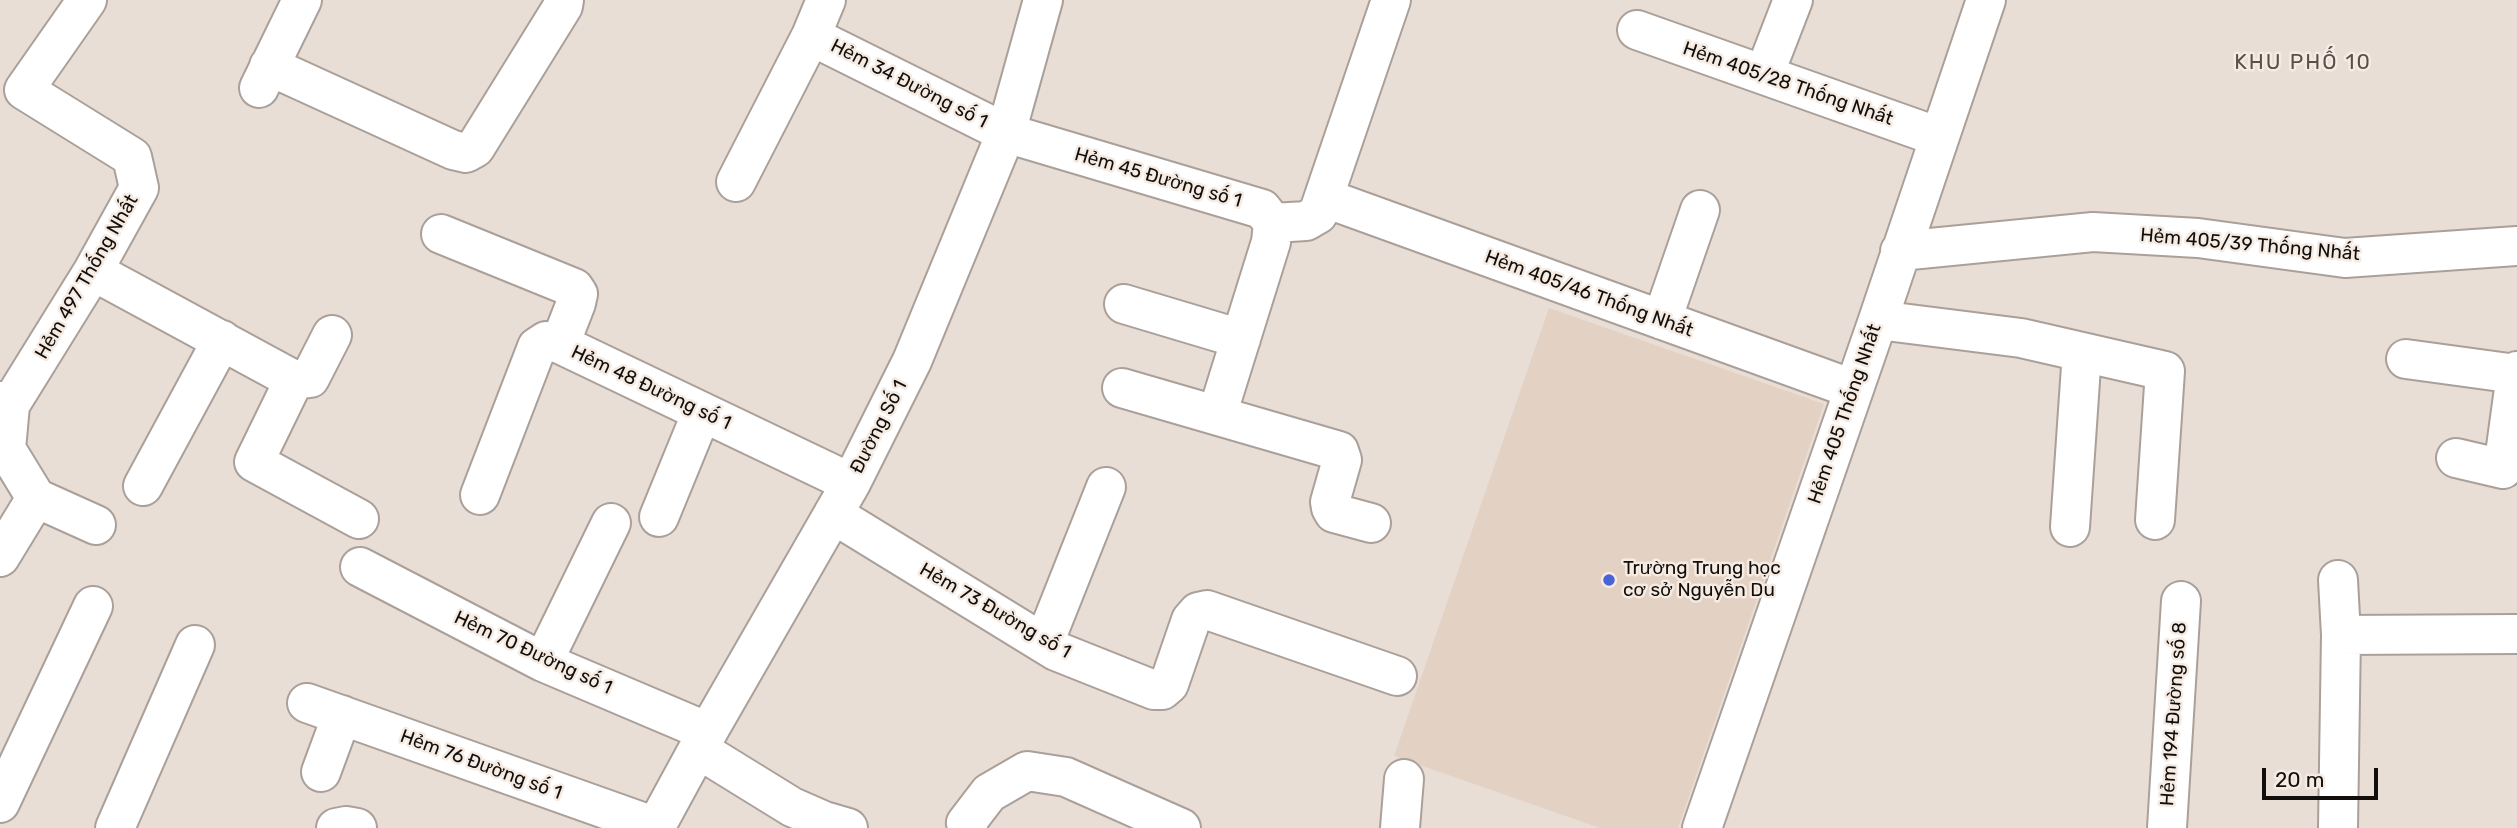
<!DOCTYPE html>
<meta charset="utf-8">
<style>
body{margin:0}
#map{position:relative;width:2517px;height:828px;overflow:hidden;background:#e8ded6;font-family:Rubik,sans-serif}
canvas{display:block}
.scale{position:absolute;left:2262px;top:768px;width:116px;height:32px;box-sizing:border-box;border:4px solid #110e0b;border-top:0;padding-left:9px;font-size:21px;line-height:24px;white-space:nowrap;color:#110e0b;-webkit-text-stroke:5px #f6ebe3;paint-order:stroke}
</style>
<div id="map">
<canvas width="2517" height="828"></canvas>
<div class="scale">20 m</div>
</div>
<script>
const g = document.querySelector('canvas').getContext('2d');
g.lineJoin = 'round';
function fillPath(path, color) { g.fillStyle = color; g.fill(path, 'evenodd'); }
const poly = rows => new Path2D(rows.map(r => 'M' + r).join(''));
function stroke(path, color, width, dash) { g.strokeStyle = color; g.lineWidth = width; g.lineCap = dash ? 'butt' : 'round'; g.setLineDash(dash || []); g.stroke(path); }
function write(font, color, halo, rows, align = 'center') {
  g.font = font + ' Rubik,sans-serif'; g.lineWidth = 5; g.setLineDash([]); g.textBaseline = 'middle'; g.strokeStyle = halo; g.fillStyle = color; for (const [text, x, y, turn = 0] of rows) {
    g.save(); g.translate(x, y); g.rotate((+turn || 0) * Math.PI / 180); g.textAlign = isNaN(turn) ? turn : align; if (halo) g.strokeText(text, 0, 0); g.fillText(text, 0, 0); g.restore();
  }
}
fillPath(poly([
 [1549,308,1824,404,1678,828,1600,828,1394,756]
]), '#e3d1c4');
const minor = poly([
 [1637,30,1939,137],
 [811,36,1006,133,1262,209,1273,223,1271,242,1217,415],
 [269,66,453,150,466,153,475,148,563,6,564,0],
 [1764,75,1793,0],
 [259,88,302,0],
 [736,182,811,36,826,0],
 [1325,198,1853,389],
 [1273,223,1306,221,1318,214,1391,0],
 [441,234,574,288,578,294,576,303,560,344,851,483],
 [1900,251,2093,232,2198,238,2345,258,2517,246],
 [93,271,294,380,254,462,359,519],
 [1124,304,1241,339],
 [1662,320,1700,210],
 [1878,320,2021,338,2165,371,2155,520],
 [2406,359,2516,374,2517,371],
 [294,380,310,378,332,335],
 [1122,388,1339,451,1342,460,1330,502,1331,508,1334,513,1371,523],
 [0,401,10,405,93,271,139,188,132,157,24,90,87,0],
 [10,405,6,449,36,498,96,525],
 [2456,458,2503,469,2516,374],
 [143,486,222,340],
 [480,495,537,347,546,341,560,344],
 [833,514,1056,651,1154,690,1162,690,1169,684,1191,620,1198,612,1207,610,1397,676],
 [659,517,702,412],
 [2070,527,2082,352],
 [0,557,36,498],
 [360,567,543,662,708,732],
 [2341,635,2517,634],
 [1044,643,1106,487],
 [543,662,611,523],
 [307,703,656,827],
 [698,749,792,807,824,821,848,828],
 [321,772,342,715],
 [0,803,93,606],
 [115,828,195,645],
 [336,828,346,826,357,828],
 [655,828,698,749,851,483,912,361,1006,133,1043,0],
 [968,828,966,823,989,793,1027,771,1066,777,1181,828],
 [1400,828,1404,779],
 [1702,828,1878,320,1986,0],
 [2167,828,2181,601],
 [2338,828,2341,635,2338,580]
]);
stroke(minor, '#aaa099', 42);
stroke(minor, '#fff', 38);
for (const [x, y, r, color] of [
 [1609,580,7,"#4663d7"]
]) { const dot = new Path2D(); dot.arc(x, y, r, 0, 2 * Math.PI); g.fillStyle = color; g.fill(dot); stroke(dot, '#f6ebe3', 2.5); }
write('19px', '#110e0b', '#f6ebe3', [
 ["Hẻm 34 Đường số 1",909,84,27],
 ["Hẻm 405/28 Thống Nhất",1788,84,19],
 ["Hẻm 45 Đường số 1",1158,178,16],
 ["Hẻm 405/39 Thống Nhất",2250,245,5],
 ["Hẻm 497 Thống Nhất",87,277,-60],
 ["Hẻm 405/46 Thống Nhất",1589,294,20],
 ["Hẻm 48 Đường số 1",651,388,25],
 ["Hẻm 405 Thống Nhất",1845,414,-71],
 ["Đường Số 1",879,427,-63],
 ["Hẻm 73 Đường số 1",995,611,30],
 ["Hẻm 70 Đường số 1",533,653,25],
 ["Hẻm 194 Đường số 8",2174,714,-86],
 ["Hẻm 76 Đường số 1",481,765,20]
]);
write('19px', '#110e0b', '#f6ebe3', [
 ["Trường Trung học",1623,569],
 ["cơ sở Nguyễn Du",1623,591]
], 'left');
g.letterSpacing = '2px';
write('21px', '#59504a', '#f6ebe3', [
 ["KHU PHỐ 10",2303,63]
]);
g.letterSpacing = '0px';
</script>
